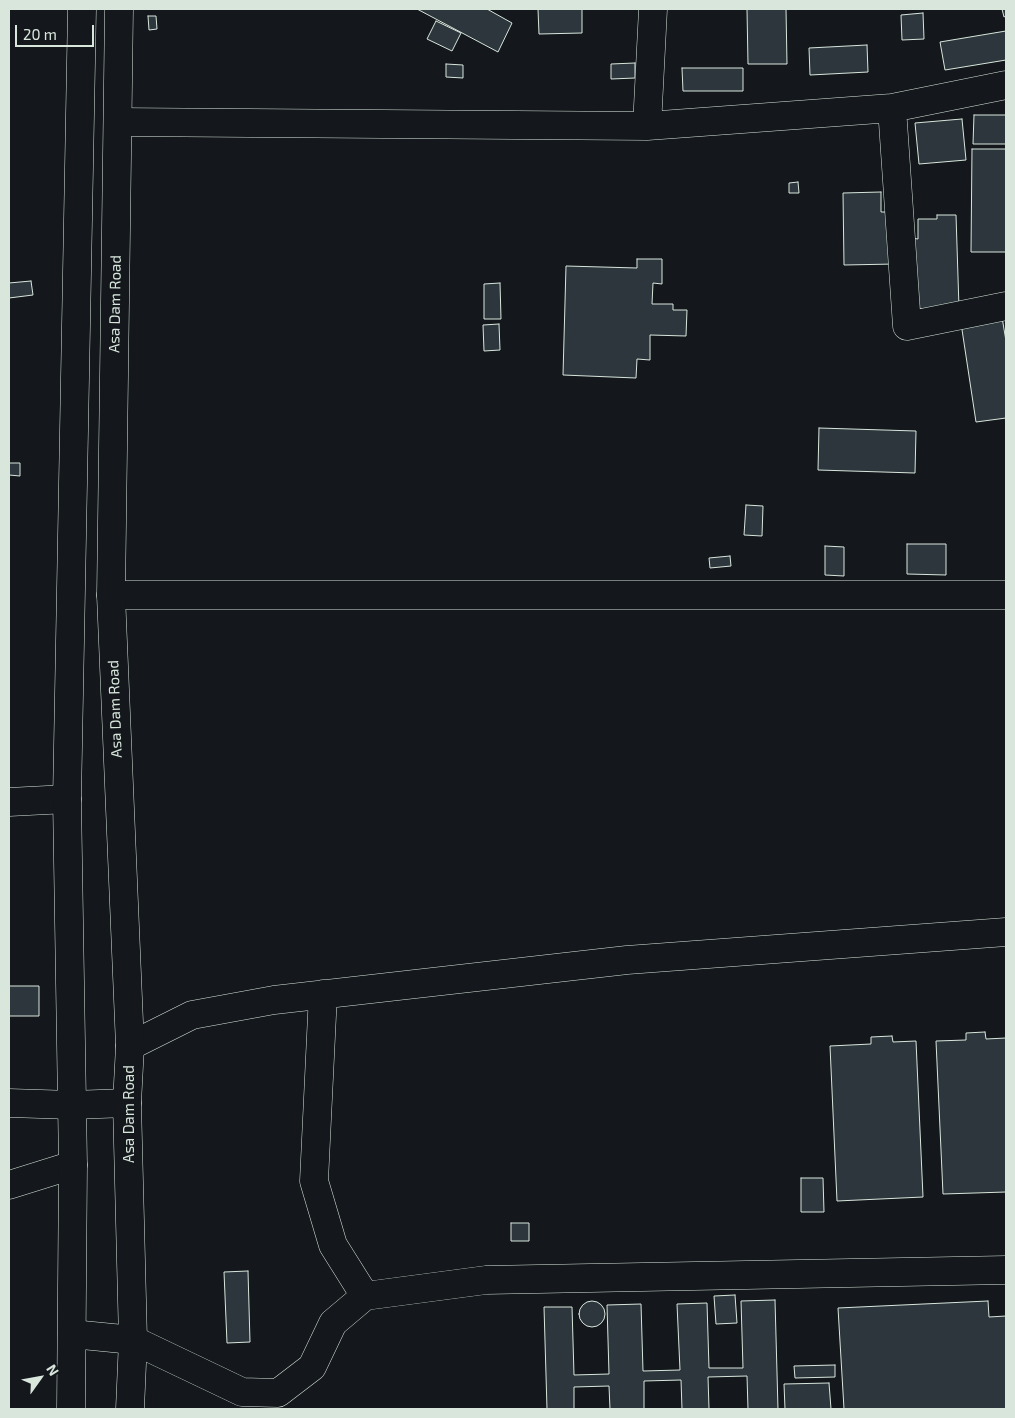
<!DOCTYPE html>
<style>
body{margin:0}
#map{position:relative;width:1015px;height:1418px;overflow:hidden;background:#14181c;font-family:"Exo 2",sans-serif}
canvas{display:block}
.frame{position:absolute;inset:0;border:10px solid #d8e6dc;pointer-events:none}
.north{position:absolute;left:15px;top:1353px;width:50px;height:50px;-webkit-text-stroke:4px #14181c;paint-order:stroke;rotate:58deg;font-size:14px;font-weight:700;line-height:20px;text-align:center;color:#d8e6dc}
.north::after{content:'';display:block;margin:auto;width:18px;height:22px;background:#d8e6dc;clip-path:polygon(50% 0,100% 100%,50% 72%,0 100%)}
.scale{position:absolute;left:15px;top:25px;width:79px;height:22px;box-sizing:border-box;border:2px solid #d8e6dc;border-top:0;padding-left:6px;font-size:15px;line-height:18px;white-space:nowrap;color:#d8e6dc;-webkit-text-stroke:4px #14181c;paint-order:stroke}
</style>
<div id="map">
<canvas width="1015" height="1418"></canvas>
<div class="frame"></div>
<div class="north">N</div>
<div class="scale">20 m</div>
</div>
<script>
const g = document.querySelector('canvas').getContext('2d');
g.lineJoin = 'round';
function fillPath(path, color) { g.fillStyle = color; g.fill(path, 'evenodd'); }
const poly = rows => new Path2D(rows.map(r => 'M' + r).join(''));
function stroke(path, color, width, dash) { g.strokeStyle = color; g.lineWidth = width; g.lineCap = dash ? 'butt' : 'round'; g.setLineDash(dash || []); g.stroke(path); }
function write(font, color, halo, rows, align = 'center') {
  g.font = font + ' "Exo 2",sans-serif'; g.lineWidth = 4; g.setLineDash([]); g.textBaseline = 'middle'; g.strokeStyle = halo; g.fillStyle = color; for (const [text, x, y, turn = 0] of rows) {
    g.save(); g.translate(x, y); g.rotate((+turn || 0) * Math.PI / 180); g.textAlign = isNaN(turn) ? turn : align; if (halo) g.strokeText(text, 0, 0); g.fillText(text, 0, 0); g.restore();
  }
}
const building = poly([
 [417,9,487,9,512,23,498,52,417,9],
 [538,9,582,9,582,33,539,34,538,9],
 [747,9,786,9,787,64,748,64,747,9],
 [1002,9,1006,9,1006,16,1004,17,1002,9],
 [923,13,924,39,902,40,901,15,923,13],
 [148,16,156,16,157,29,149,30,148,16],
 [436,21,461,33,452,51,427,39,436,21],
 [1006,31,1006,60,945,70,940,42,1006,31],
 [867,45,868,72,810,75,809,48,867,45],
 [635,63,635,78,611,79,611,64,635,63],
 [446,64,463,65,463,78,446,77,446,64],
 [682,68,743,68,743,91,683,91,682,68],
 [974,115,1006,115,1006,144,973,144,974,115],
 [962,119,966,160,919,164,915,123,962,119],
 [972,149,1006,149,1006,252,971,252,972,149],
 [798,182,799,193,789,193,789,183,798,182],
 [881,192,881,212,893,212,895,264,844,265,843,193,881,192],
 [937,215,956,215,959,308,913,309,911,238,918,239,918,219,937,219,937,215],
 [637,259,662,259,662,284,653,283,652,304,673,304,673,310,687,310,686,336,650,335,650,360,637,359,636,378,563,375,566,266,637,268,637,259],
 [31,281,33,295,9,298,9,283,31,281],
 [500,283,501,319,484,319,484,284,500,283],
 [1002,317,1006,341,1006,418,976,422,961,323,1002,317],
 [499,324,500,350,484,351,483,325,499,324],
 [819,428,916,431,915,473,818,470,819,428],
 [9,463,20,463,20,476,9,475,9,463],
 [746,505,763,506,762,536,744,535,746,505],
 [907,544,946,544,946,575,907,574,907,544],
 [825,546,844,547,844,576,825,575,825,546],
 [730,556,731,566,710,568,709,558,730,556],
 [9,986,39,986,39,1016,9,1016,9,986],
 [985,1032,986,1039,1006,1038,1006,1192,943,1194,936,1041,966,1040,966,1033,985,1032],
 [892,1036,893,1042,916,1041,923,1197,837,1201,830,1046,871,1044,871,1037,892,1036],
 [801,1178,823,1178,824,1212,801,1212,801,1178],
 [511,1223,529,1223,529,1241,511,1241,511,1223],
 [248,1271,250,1342,227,1343,224,1272,248,1271],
 [735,1295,737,1323,716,1324,714,1296,735,1295],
 [775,1300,778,1409,748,1409,747,1376,708,1377,709,1409,682,1409,681,1380,644,1381,644,1409,610,1409,609,1386,574,1387,574,1409,547,1409,544,1307,572,1307,574,1375,609,1374,607,1305,641,1304,643,1371,680,1370,677,1304,707,1303,709,1368,743,1368,741,1301,775,1300],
 [988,1301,989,1317,1006,1316,1006,1409,844,1409,838,1308,988,1301],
 '579 1314a13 13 0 1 1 26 0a13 13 0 1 1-26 0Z',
 [835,1365,835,1377,795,1378,794,1366,835,1365],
 [829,1383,831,1409,785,1409,784,1384,829,1383]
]);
fillPath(building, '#2c363c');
stroke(building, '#d8e6dc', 1);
const minor = poly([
 [892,108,907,326,1006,306],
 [118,122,647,126,892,108,1006,85],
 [647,126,653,9],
 [111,595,1006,595],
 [9,802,67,799],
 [323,994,314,1181,333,1245,365,1296],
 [130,1046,192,1015,274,1000,627,960,1006,932],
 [9,1103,72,1105,127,1103],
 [9,1185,73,1165],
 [72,1334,133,1340,242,1392,278,1393,312,1367,333,1323,365,1296,486,1280,1006,1270]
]);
const major = poly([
 [119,9,111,595,130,1046,127,1103,133,1340,130,1409],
 [71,1409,73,1165,67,799,82,9]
]);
stroke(minor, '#d8e6dc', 29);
stroke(major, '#d8e6dc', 29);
stroke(minor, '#14181c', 28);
stroke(major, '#14181c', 28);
write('15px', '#d8e6dc', '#14181c', [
 ["Asa Dam Road",115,304,-89],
 ["Asa Dam Road",115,709,-92],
 ["Asa Dam Road",129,1114,-90]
]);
</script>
